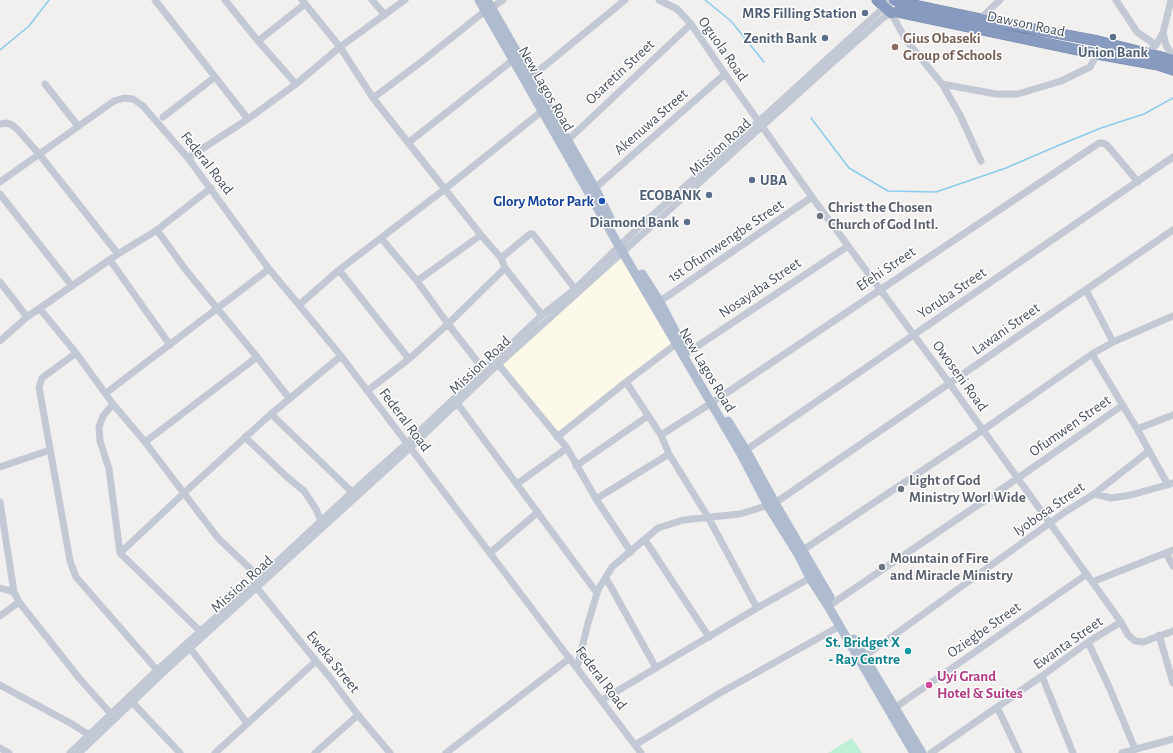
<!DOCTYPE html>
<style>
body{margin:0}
canvas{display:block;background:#f2efef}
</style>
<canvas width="1173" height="753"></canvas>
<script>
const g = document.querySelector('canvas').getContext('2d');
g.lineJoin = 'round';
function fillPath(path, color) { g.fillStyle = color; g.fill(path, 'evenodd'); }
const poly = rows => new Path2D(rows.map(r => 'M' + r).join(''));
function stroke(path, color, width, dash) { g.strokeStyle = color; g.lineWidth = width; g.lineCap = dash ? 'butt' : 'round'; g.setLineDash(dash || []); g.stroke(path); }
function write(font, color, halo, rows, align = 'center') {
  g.font = font + ' "Alegreya Sans",sans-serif'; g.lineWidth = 3; g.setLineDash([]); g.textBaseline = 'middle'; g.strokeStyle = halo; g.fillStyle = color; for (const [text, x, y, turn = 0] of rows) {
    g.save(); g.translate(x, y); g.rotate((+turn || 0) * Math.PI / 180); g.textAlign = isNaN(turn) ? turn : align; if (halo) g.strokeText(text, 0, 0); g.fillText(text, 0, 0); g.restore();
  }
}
fillPath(poly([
 [622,248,680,345,556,440,494,362]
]), '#fcf9e9');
fillPath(poly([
 [852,738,862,753,828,753]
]), '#bdf0d7');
stroke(poly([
 [705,0,731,21,764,62],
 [0,50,29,26,49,0],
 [811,118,849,168,888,191,936,192,1006,168,1057,146,1101,128,1144,114,1173,98]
]), '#8acced', 1.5);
const highway = poly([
 [877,0,891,13,898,12,1097,54,1158,65,1173,70],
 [894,0,900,2,980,19,1098,41,1173,60]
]);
stroke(highway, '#7285aa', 11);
stroke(poly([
 [155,0,248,119],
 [225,0,258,41,296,84],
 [302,0,340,47,373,98,481,235,501,258,505,268,542,315],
 [372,0,385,15],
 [659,0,677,9,691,24,725,74,812,197,950,384,1121,622,1128,635,1135,641,1143,642,1173,631],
 [1116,0,1137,32,1156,45],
 [491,8,503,0],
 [891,13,906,40,942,84,996,94,1018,94,1061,81,1090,67,1097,54],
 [980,19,1000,0],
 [1163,33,1166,45,1173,56],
 [258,41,305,4],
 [1147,53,1156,45,1163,33,1171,0],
 [531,77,625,0],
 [45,84,78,126],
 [942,84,960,115,981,161],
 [373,98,425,59,485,11],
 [163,117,215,77],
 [0,124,7,123,12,125,18,130,39,154,118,254],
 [568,140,691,24],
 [408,143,513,60],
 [188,158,248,119,296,84,340,47,405,0],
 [0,182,114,101,124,98,133,99,143,106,188,158,269,269,299,305,341,356,641,753],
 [595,188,725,74],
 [0,194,72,286],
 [157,230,185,269,257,357,289,398],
 [381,238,417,281,448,324,484,370],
 [501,258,530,234,533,234,575,289],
 [110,260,170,345],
 [339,270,409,359],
 [417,281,481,235],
 [0,282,27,317],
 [1086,290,1113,342],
 [656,304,812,197],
 [299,305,339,270,445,189,542,111],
 [40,309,76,353,113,404,145,442,218,538,260,578],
 [0,341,27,317,118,254,157,230,211,188],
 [76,353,42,378,39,387,70,561,76,577,157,670],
 [687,353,848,246],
 [1092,354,1137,429,1168,485],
 [498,364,567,448,596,499,631,552],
 [626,382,661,435,669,454,708,517,757,608],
 [367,391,409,359,448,324,505,268],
 [106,393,269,269],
 [457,403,597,593],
 [113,404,103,416,99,427,100,441,109,469,120,553,203,634],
 [271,414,352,492],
 [1137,429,1173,415],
 [661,435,716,400,1099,143,1103,143,1107,145,1138,182],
 [245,437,287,477,304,491,316,509,321,521],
 [557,437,626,382,680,341],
 [145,442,257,357],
 [746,450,1173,157],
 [576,466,648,416],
 [0,467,50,450],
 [517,484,567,448],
 [1094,494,1111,498,1131,495,1173,483],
 [596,499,669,454],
 [0,502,14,592,19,602,79,678,111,714],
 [645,540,709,637],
 [803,550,983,430,1092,354,1113,342,1173,316],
 [120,553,184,493,271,414,341,356],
 [490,553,538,512],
 [1166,553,1173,566],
 [606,578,656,668],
 [1092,582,1173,550],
 [0,588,14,592],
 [257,588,316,661,328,675,358,715,390,753],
 [833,603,1018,478,1123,405],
 [0,616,19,602],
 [1159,635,1173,683],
 [1088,642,1110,689,1135,749],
 [190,648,247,723],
 [865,656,1065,512,1094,494,1149,451],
 [577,668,588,623,598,590,612,567,658,528,683,520,740,514,775,503,1173,230],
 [1042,676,1073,753],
 [0,685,72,724,89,735],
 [602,700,757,608,810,578],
 [132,702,180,753],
 [896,707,1087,574],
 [997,707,1019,753],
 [635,745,720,693,840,626],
 [0,748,9,753],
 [70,753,157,670,253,584,352,492,406,444,542,315,575,289,639,227,759,121,892,0],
 [79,753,164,672,410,448,491,371,831,64,882,19,893,11],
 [215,753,316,661],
 [315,753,358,715],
 [446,753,570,658],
 [931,753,1042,676,1088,642,1121,622],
 [1122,753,1173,739]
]), '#c3c9d4', 7);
stroke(poly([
 [479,0,619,246,741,454,768,506,798,554,810,578,828,606,914,753],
 [487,0,595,188,610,218],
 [642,274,660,302,686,352],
 [728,421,746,450,775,503,830,597],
 [854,639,922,753]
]), '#afbbce', 9);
stroke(highway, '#869bbf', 10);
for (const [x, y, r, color] of [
 [865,13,4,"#5c6f8a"],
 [1113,37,4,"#5c6f8a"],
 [825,38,4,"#5c6f8a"],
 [895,47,4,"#8d6e63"],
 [752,180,4,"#5c6f8a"],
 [709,195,4,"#5c6f8a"],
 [602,201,4,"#1a4fb4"],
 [820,216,4,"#6b7280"],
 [687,222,4,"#5c6f8a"],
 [901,489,4,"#6b7280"],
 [882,567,4,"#6b7280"],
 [908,651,4,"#0f9aa8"],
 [929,685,4,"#d1479c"]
]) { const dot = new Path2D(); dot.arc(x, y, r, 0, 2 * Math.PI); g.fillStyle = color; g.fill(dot); stroke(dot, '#fff', 1.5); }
write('bold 15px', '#4e5e75', '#fff', [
 ["MRS Filling Station",857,13],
 ["Zenith Bank",817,38],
 ["Union Bank",1113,52,"center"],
 ["UBA",760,180,"left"],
 ["ECOBANK",701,195],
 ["Diamond Bank",679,222]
], 'right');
write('15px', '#47505d', '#fff', [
 ["Dawson Road",1026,24,12],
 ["Oguola Road",723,49,55],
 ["Osaretin Street",620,72,-43],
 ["New Lagos Road",546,89,60],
 ["Akenuwa Street",651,122,-41],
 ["Mission Road",720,147,-42],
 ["Federal Road",207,163,52],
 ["1st Ofumwengbe Street",726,241,-34],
 ["Efehi Street",886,269,-34],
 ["Nosayaba Street",760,288,-34],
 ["Yoruba Street",952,293,-34],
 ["Lawani Street",1006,329,-35],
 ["Mission Road",480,365,-43],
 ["New Lagos Road",707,370,59],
 ["Owoseni Road",960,376,54],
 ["Federal Road",405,420,53],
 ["Ofumwen Street",1070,426,-35],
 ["Iyobosa Street",1049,509,-35],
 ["Mission Road",242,584,-42],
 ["Oziegbe Street",984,630,-35],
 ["Ewanta Street",1068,643,-35],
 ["Eweka Street",333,662,51],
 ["Federal Road",601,678,53]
]);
write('bold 15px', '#785e54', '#fff', [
 ["Gius Obaseki",903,38],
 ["Group of Schools",903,55]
], 'left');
write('bold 15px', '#164399', '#fff', [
 ["Glory Motor Park",594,201]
], 'right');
write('bold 15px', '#5b616d', '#fff', [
 ["Christ the Chosen",828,207],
 ["Church of God Intl.",828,224],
 ["Light of God",909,480],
 ["Ministry Worl Wide",909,497],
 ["Mountain of Fire",890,558],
 ["and Miracle Ministry",890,575]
], 'left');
write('bold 15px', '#0d838f', '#fff', [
 ["St. Bridget X",900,642],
 ["- Ray Centre",900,659]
], 'right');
write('bold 15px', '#b23c85', '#fff', [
 ["Uyi Grand",937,676],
 ["Hotel & Suites",937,693]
], 'left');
</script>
